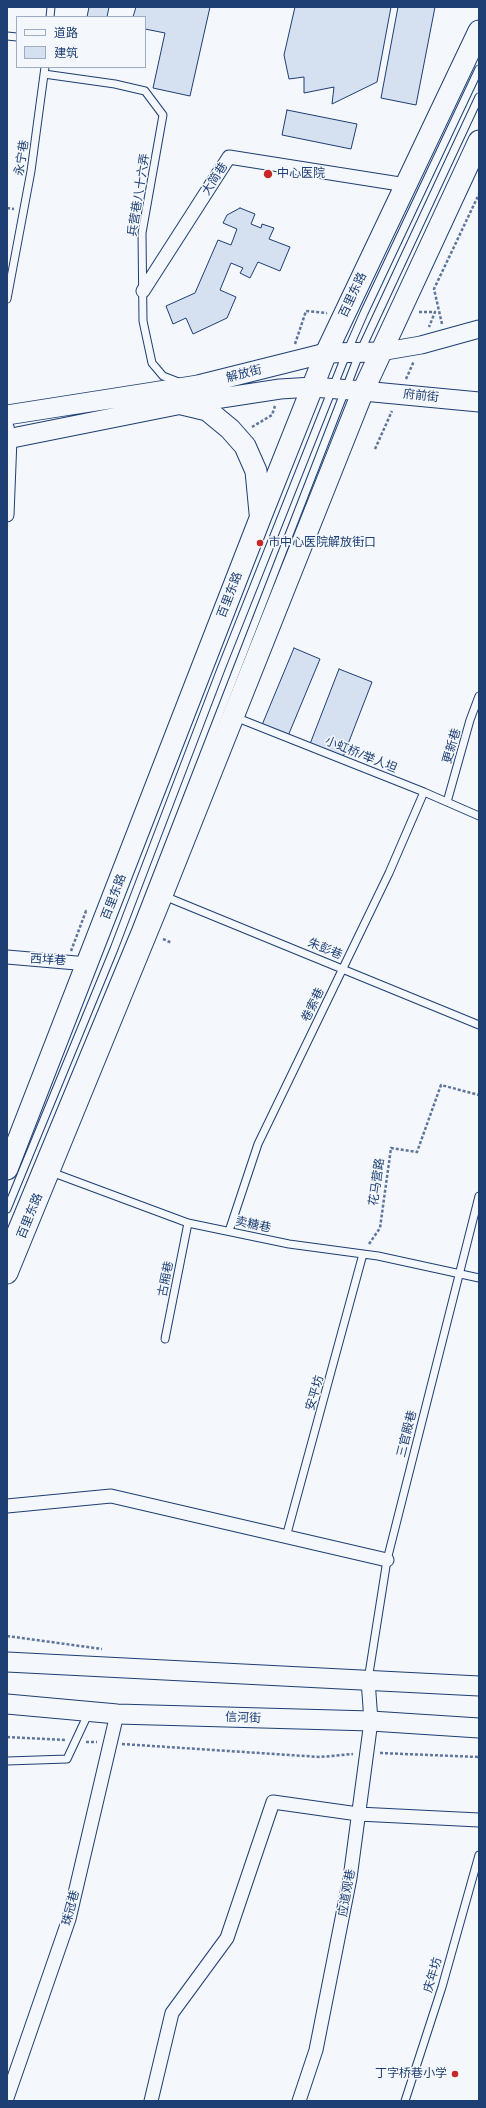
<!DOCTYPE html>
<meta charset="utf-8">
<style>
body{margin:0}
#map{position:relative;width:486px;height:2108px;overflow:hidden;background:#f4f7fb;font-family:"Open Sans","Noto Sans SC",sans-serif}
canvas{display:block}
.frame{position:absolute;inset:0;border:8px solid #1d3f73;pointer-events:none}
.legend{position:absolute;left:16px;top:16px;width:130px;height:52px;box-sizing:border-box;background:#f4f7fb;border:1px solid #9eadc5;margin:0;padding:5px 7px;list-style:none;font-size:12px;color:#1d3f73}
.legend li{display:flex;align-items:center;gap:8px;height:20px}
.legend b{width:20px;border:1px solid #9eadc5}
</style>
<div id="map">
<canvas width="486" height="2108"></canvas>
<div class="frame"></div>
<ul class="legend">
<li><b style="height:5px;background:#f4f7fb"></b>道路</li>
<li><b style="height:11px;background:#d5e0f0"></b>建筑</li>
</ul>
</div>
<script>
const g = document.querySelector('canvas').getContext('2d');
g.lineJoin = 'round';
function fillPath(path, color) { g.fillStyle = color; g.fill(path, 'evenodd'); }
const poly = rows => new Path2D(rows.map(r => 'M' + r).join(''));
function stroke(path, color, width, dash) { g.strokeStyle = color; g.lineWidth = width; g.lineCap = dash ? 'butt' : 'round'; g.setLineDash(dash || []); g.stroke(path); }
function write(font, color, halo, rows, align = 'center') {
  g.font = font + ' "Open Sans","Noto Sans SC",sans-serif'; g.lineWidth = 3; g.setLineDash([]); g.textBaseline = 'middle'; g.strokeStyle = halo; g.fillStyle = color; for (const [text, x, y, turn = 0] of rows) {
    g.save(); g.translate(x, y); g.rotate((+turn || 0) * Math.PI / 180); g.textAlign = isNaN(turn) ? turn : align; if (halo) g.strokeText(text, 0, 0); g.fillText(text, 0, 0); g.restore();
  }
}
const building = poly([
 [89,7,109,7,107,17,87,17,89,7],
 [136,7,210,7,190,96,153,88,165,33,145,29,145,17,133,17,136,7],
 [295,7,391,7,377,82,332,104,334,87,304,93,304,77,289,79,284,55,295,7],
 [398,7,435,7,416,105,381,98,398,7],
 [287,110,357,124,351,149,282,135,287,110],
 [240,208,255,214,251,224,261,228,262,224,274,228,269,239,290,247,280,271,258,262,250,278,240,273,243,268,231,263,220,290,236,297,227,318,193,334,186,318,173,324,166,306,195,293,218,240,231,245,237,229,223,223,227,215,240,208],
 [294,648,320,659,288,736,262,725,294,648],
 [339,669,372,682,343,757,310,744,339,669]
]);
fillPath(building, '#d5e0f0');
stroke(building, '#1d3f73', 1);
const service = poly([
 [50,17,51,7],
 [7,36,17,37],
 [44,74,115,84,145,91,163,115,142,233,143,321,152,363,163,376,181,383],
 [7,299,31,171,45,67],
 [235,717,424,792,479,816],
 [447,802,470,720,479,696],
 [164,896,479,1025],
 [51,1172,188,1223,289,1244,378,1256,479,1278],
 [7,1209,114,949,221,669,347,352,364,313,479,69],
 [229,1231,258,1144,389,873,424,792],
 [7,1240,136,929,360,352,479,97],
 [165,1339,188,1223],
 [286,1537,363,1254],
 [368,1680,387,1560,479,1196],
 [7,1761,67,1759,89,1712],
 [405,2101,442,1987,479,1855]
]);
const minor = poly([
 [143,291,229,157,406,185],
 [7,427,10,439,7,515],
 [7,957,88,964],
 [7,1506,111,1496,387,1560],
 [7,2098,69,1919,117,1714],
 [151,2101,172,2013,227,1938,273,1802,358,1814,479,1820],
 [299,2101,316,2050,350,1878,371,1721,368,1680]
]);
const tertiary = poly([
 [380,352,421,345,479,329]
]);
const secondary = poly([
 [7,415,198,385,326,353,380,352],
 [7,439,182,404,280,389,313,387,363,391,479,402],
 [7,1662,479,1686],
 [7,1704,117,1714,371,1721,479,1728]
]);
const primary = poly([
 [182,404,207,410,230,429,245,446,256,471,260,513],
 [7,1169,261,516,326,353,479,31],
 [7,1273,162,895,363,391,479,141]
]);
stroke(service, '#1d3f73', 9);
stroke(minor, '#1d3f73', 15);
stroke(tertiary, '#1d3f73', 19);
stroke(secondary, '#1d3f73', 21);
stroke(primary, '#1d3f73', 23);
stroke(poly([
 [7,208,14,209],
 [419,312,435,312,429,327],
 [442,324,434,289,479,194],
 [295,344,306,311,327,313],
 [406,379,414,361],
 [252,427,272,415,275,406],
 [375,449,392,411],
 [163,939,172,943],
 [71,951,86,911,88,912],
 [369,1244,380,1228,391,1148,417,1152,441,1085,479,1095],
 [7,1636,102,1649],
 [7,1737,65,1740],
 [86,1742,97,1742],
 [122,1744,320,1757,353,1754],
 [380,1753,479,1757]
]), '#5e769c', 2.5, [3, 2]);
stroke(service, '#f4f7fb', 7);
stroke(minor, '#f4f7fb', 13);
stroke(tertiary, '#f4f7fb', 17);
stroke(secondary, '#f4f7fb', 19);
stroke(primary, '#f4f7fb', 21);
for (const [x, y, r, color] of [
 [268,174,5,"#c62828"],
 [260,543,4,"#c62828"],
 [455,2074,4,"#c62828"]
]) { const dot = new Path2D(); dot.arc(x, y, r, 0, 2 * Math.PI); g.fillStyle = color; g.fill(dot); stroke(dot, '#f4f7fb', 1.5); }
write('12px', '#1d3f73', '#f4f7fb', [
 ["永宁巷",22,158,-81],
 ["大简巷",215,179,-57],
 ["兵营巷八十六弄",139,195,-81],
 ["百里东路",353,295,-65],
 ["解放街",244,374,-14],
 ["府前街",421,396,6],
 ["百里东路",230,595,-69],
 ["更新巷",452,746,-74],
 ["小虹桥/举人坦",361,755,22],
 ["百里东路",114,897,-69],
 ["朱彭巷",325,949,22],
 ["西垟巷",48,960,4],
 ["卷索巷",313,1005,-64],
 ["花马营路",377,1182,-82],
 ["百里东路",30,1216,-68],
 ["卖糖巷",253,1225,12],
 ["古厢巷",166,1279,-79],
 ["安平坊",315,1393,-74],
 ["三官殿巷",407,1434,-76],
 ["信河街",243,1718,2],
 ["应道观巷",347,1893,-80],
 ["珠冠巷",71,1908,-75],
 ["庆年坊",433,1975,-74]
]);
write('12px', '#1d3f73', '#f4f7fb', [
 ["中心医院",277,174],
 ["市中心医院解放街口",268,543],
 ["丁字桥巷小学",447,2074,"right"]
], 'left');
</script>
